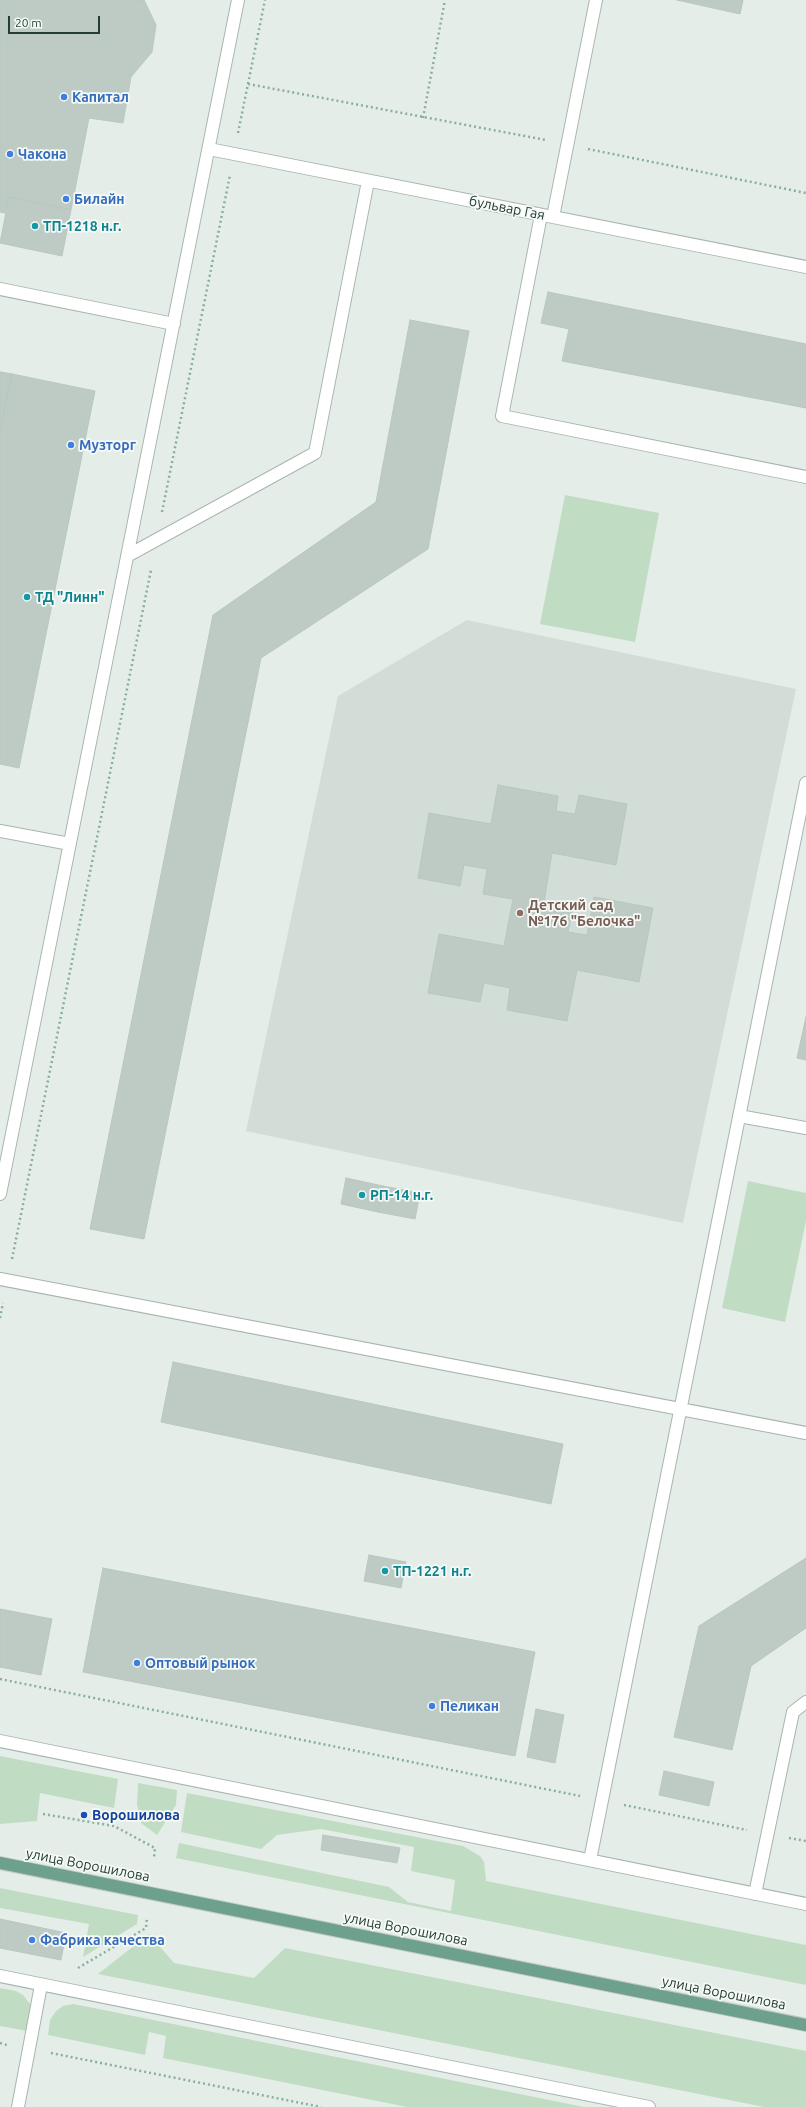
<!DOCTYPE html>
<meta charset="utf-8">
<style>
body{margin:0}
#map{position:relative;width:806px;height:2107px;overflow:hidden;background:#e5ede9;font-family:Ubuntu,sans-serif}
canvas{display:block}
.scale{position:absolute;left:8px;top:16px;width:92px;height:18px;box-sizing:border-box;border:2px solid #253e35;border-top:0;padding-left:5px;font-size:12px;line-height:14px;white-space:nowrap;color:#253e35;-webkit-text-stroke:3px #f5faf7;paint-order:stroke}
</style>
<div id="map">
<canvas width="806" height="2107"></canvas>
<div class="scale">20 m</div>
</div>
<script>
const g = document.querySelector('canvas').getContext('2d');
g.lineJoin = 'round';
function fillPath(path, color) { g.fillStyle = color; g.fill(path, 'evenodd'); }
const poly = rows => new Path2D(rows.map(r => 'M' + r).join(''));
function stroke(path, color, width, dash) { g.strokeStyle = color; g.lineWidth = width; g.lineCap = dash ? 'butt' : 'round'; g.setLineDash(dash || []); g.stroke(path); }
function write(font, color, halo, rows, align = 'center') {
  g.font = font + ' Ubuntu,sans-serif'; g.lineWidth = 3.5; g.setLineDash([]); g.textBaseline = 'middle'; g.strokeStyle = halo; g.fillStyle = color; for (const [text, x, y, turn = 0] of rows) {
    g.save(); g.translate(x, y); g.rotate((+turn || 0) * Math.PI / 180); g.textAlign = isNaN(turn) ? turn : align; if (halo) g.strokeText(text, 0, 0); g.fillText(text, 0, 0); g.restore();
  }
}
fillPath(poly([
 [467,620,796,689,683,1223,246,1131,338,696]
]), '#d3ddd8');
fillPath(poly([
 [565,495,659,513,635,642,540,624],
 [748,1181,806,1193,806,1221,785,1322,722,1308],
 [0,1756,118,1779,114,1808,40,1793,37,1821,0,1824],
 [138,1783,177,1790,176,1805,157,1835,141,1823,137,1804],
 [187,1793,463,1846,480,1856,484,1862,486,1881,806,1945,806,1985,176,1858,179,1843,389,1887,408,1902,451,1911,455,1880,411,1871,414,1847,321,1829,277,1835,261,1849,181,1832],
 [0,1888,138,1915,137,1924,83,1957,89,1924,0,1908],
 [149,1934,174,1963,254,1978,285,1948,806,2051,806,2107,764,2107,98,1974],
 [0,1988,16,1991,23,1995,31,2005,27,2031,0,2026],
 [73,2004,84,2006,584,2107,407,2107,163,2058,166,2036,149,2032,145,2055,48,2035,50,2020,56,2011,63,2006]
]), '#c0ddc4');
const building = poly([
 [0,0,144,0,156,25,152,52,131,77,123,123,89,118,71,210,9,197,5,213,0,212,0,0],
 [677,0,743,0,740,14,677,0],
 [9,197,71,210,62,256,0,243,9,197],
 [548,292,806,344,806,408,562,361,569,329,541,323,548,292],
 [410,320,469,331,428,549,261,658,144,1239,90,1229,213,615,376,502,410,320],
 [0,372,12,374,0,431,0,372],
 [12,374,95,391,19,768,0,764,0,431,12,374],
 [498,785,558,796,556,811,575,814,579,795,627,804,616,865,552,853,544,902,573,908,568,932,587,935,594,897,653,908,639,982,577,970,567,1021,507,1010,510,988,484,983,480,1002,428,993,439,934,504,946,513,899,483,894,487,869,464,865,460,886,418,878,429,813,491,824,498,785],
 [806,1017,806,1060,797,1058,806,1017],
 [346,1178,383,1186,378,1212,341,1204,346,1178],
 [383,1186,420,1193,415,1219,378,1212,383,1186],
 [173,1362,563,1444,551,1504,161,1422,173,1362],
 [369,1555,406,1562,401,1588,364,1581,369,1555],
 [806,1558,806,1628,751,1666,732,1750,674,1737,699,1626,806,1558],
 [103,1568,535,1652,515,1756,83,1672,103,1568],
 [0,1609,52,1619,41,1675,0,1667,0,1609],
 [536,1709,564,1715,555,1763,527,1757,536,1709],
 [664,1771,714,1782,709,1806,659,1795,664,1771],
 [323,1835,400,1848,397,1863,321,1850,323,1835],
 [0,1919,66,1933,61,1960,0,1948,0,1919]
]);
fillPath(building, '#bdcbc4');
stroke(building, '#b8c7bf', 1);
const minor = poly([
 [209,149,806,267],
 [541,215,502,416,806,477],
 [553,217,596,0],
 [0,289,174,324],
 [127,556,315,453,368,181],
 [0,831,70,844],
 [739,1116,806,1128],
 [0,1194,238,0],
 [0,1279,806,1433],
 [0,1741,806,1904],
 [590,1860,806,783],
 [755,1894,793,1712,806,1702],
 [0,1976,649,2107],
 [18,2107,41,1985]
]);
const major = poly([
 [0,1863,806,2025]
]);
stroke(minor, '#a8b5af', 14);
stroke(major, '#c2c9c6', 14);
stroke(poly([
 [248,84,546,140],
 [423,118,445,0],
 [238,133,265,0],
 [588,149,806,193],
 [162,512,230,175],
 [12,1259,151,570],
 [0,1318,3,1303],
 [0,1679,580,1796],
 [624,1805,747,1830],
 [43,1814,114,1826,155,1848,154,1858],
 [789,1838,806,1841],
 [78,1968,146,1928,147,1917],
 [0,2043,7,2045],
 [51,2053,321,2107]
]), '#88af9e', 2.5, [2, 3]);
stroke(minor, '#fff', 12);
stroke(major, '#6da08d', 12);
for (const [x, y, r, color] of [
 [64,97,4,"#3f7fe0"],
 [10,154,4,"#3f7fe0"],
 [66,199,4,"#3f7fe0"],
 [35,226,4,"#0f9aa8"],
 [71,445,4,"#3f7fe0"],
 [27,597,4,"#0f9aa8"],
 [520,913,4,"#8d6e63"],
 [362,1195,4,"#0f9aa8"],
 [385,1571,4,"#0f9aa8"],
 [137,1663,4,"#3f7fe0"],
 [432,1706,4,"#3f7fe0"],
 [84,1815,4,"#1a4fb4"],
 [32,1940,4,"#3f7fe0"]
]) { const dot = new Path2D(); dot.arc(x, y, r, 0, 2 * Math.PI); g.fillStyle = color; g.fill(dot); stroke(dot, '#f5faf7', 1.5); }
write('bold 14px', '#366cbe', '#f5faf7', [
 ["Капитал",72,97],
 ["Чакона",18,154],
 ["Билайн",74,199],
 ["Музторг",79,445],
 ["Оптовый рынок",145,1663],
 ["Пеликан",440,1706],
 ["Фабрика качества",40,1940]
], 'left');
write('14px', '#253e35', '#f5faf7', [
 ["бульвар Гая",507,208,11],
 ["улица Ворошилова",88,1865,11],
 ["улица Ворошилова",406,1929,11],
 ["улица Ворошилова",724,1993,11]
]);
write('bold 14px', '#0d838f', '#f5faf7', [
 ["ТП-1218 н.г.",43,226],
 ["ТД \"Линн\"",35,597],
 ["РП-14 н.г.",370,1195],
 ["ТП-1221 н.г.",393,1571]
], 'left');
write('bold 14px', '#785e54', '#f5faf7', [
 ["Детский сад",528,905],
 ["№176 \"Белочка\"",528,921]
], 'left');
write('bold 14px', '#164399', '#f5faf7', [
 ["Ворошилова",92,1815]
], 'left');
</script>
